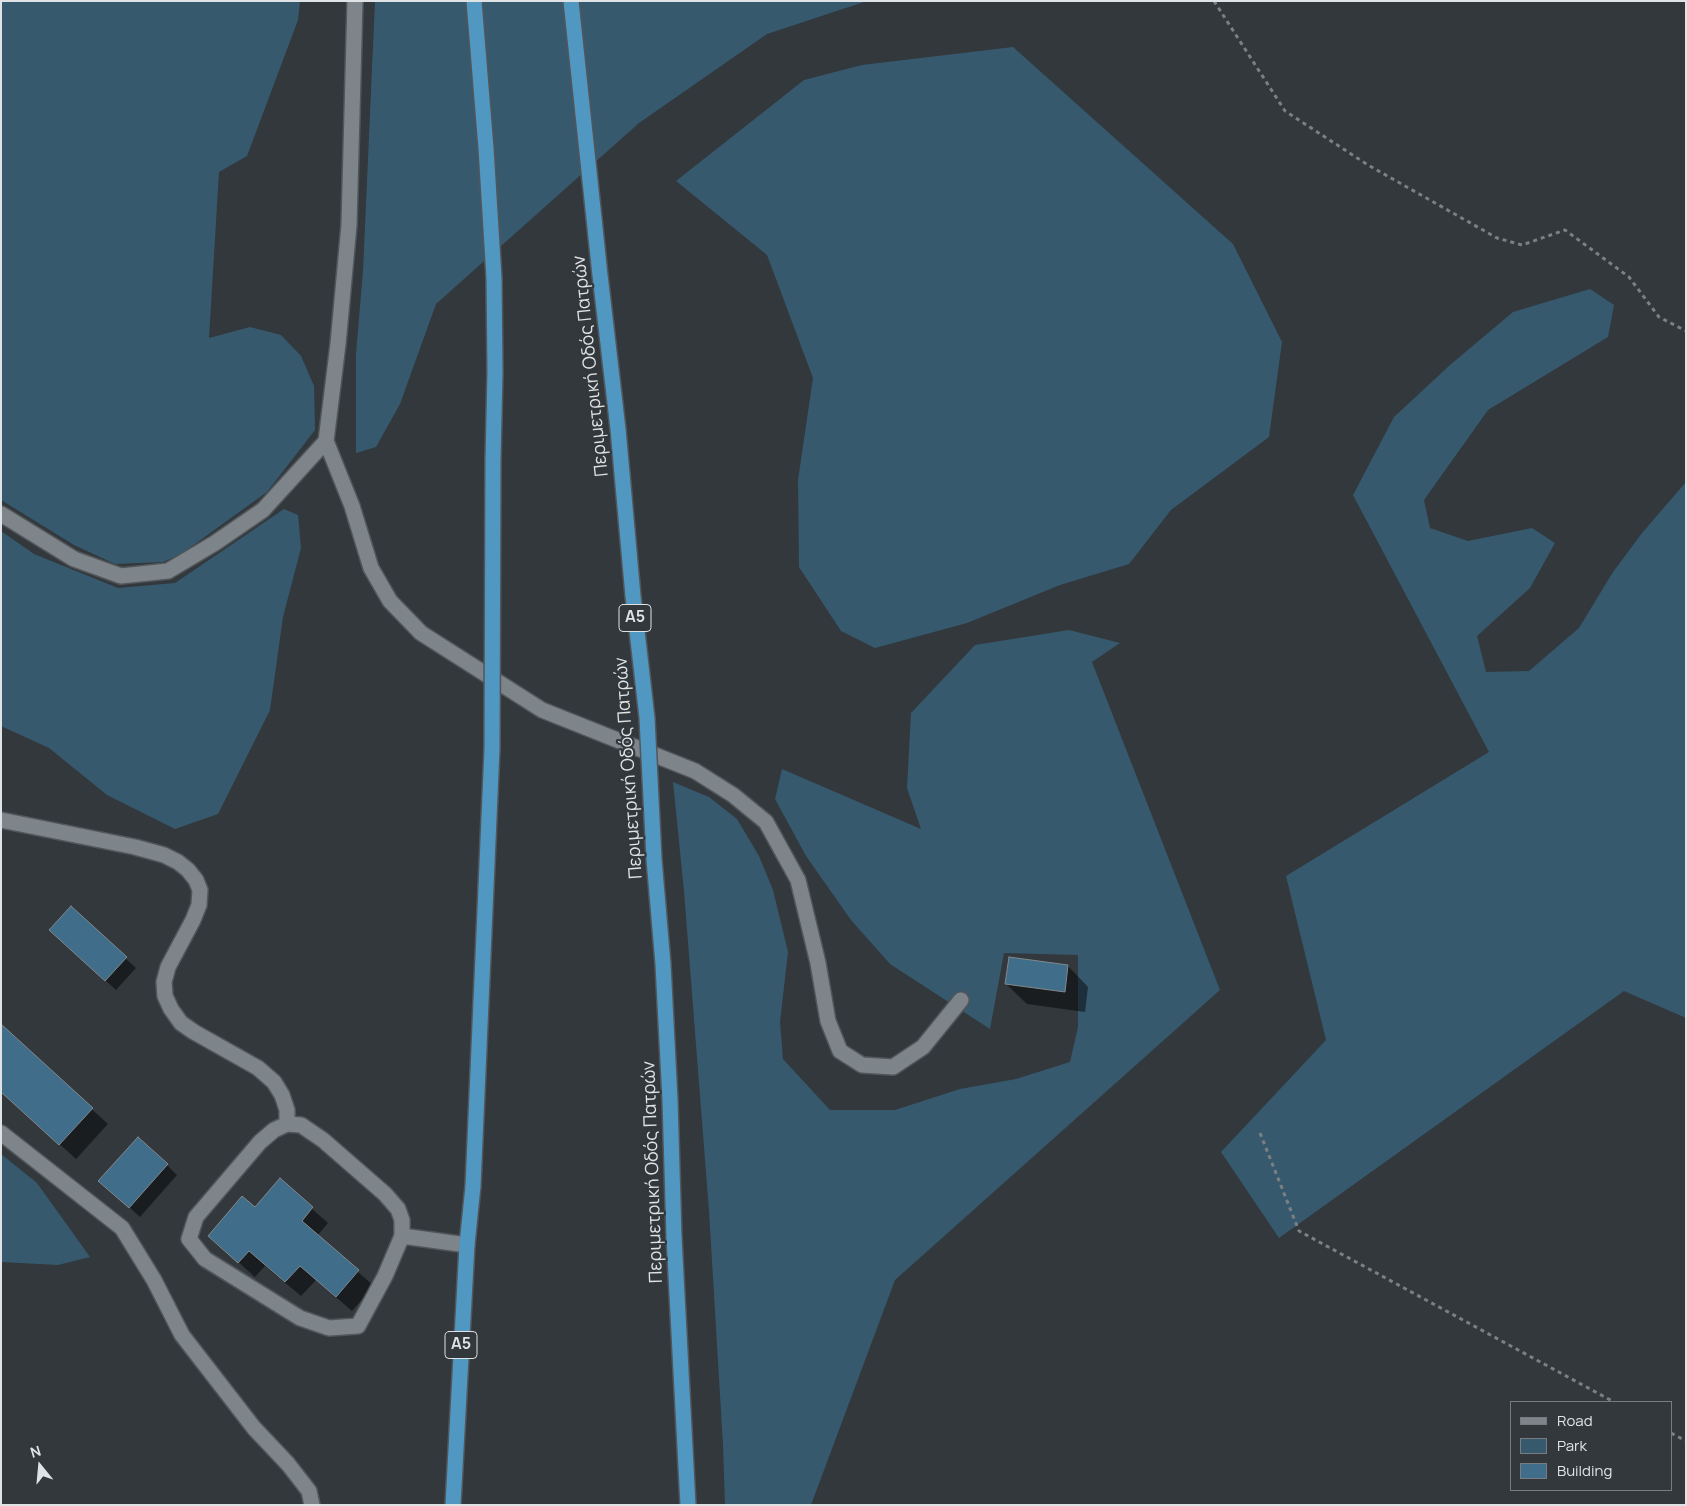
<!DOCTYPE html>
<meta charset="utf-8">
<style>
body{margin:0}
#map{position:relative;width:1687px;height:1506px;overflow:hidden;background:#32383c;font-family:Manrope,sans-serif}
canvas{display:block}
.frame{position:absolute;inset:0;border:2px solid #e0e3e6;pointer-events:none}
.legend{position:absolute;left:1510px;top:1401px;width:162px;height:90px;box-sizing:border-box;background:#32383c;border:1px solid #787c80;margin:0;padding:6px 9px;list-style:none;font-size:15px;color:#e0e3e6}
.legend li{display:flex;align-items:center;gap:10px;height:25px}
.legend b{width:25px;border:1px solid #787c80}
.north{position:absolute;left:15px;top:1441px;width:50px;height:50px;-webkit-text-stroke:4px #32383c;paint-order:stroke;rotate:343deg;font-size:14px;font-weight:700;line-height:20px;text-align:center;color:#e0e3e6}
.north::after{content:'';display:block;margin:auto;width:18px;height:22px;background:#e0e3e6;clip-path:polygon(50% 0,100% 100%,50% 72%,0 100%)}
</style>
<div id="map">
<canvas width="1687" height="1506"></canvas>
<div class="frame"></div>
<ul class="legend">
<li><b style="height:6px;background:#7e858a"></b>Road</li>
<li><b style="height:14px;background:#37596e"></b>Park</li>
<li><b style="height:14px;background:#406e8a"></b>Building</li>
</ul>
<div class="north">N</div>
</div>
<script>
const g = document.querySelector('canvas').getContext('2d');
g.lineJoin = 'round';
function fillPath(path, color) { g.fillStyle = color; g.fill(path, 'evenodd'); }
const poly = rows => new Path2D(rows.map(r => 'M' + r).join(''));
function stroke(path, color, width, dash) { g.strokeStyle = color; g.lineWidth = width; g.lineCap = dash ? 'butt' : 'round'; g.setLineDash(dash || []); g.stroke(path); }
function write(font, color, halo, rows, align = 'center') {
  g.font = font + ' Manrope,sans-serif'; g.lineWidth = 4.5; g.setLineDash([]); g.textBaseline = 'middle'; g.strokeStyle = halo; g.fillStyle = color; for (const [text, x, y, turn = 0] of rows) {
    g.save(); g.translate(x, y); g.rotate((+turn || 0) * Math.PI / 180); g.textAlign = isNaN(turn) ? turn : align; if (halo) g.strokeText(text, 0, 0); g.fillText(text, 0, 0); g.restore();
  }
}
fillPath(poly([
 [1,1,300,1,298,20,247,156,219,172,209,338,250,327,281,335,301,356,314,386,315,430,267,492,181,554,163,562,115,564,74,545,1,500],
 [375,1,867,1,767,34,639,123,436,304,400,404,376,447,356,453,356,354,363,271],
 [1013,47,1233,244,1282,342,1269,437,1171,510,1129,564,1060,585,967,623,875,648,841,631,799,567,798,480,813,378,767,255,676,181,804,80,862,65],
 [1590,289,1614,305,1608,337,1488,410,1424,500,1430,528,1468,541,1532,528,1555,543,1530,588,1477,636,1486,672,1529,671,1579,628,1613,572,1642,533,1686,482,1686,1018,1624,991,1279,1238,1221,1152,1326,1040,1286,876,1489,752,1353,495,1394,417,1450,365,1513,312],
 [284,509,298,515,301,548,283,617,270,710,218,814,175,829,107,795,49,748,1,726,1,531,34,554,118,588,175,583],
 [1069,630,1120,643,1092,662,1220,990,895,1280,811,1505,725,1505,723,1445,709,1211,684,891,673,782,709,797,737,819,759,856,773,890,788,952,780,1022,783,1059,830,1110,895,1110,960,1089,1016,1079,1070,1062,1078,1027,1078,955,1004,953,990,1029,890,964,851,920,806,856,775,799,782,769,921,829,907,788,911,713,975,645],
 [1,1154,37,1183,90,1257,58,1265,1,1262]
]), '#37596e');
fillPath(poly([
 [71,908,136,968,116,990,61,940],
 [1010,959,1068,966,1088,987,1085,1012,1027,1004,1006,984],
 [1,1026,108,1124,76,1159,1,1091],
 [167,1165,177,1175,140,1217,100,1181],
 [280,1180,328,1223,317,1236,374,1286,352,1311,316,1280,301,1296,265,1266,255,1277,209,1236,255,1208]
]), '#0007');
const building = poly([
 [71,906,127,957,105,981,49,930,71,906],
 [1009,957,1068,965,1065,992,1005,984,1009,957],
 [1,1024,93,1108,59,1145,1,1092,1,1024],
 [138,1137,168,1164,129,1208,98,1181,138,1137],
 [280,1178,313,1207,302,1221,359,1270,336,1297,300,1266,285,1282,249,1251,238,1263,208,1236,242,1196,255,1207,280,1178]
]);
fillPath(building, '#406e8a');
stroke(building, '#81888d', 1);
const service = poly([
 [1,820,135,847,164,855,178,862,188,870,196,880,200,890,199,905,193,920,168,967,164,982,165,996,171,1009,181,1023,194,1032,258,1068,274,1082,282,1095,287,1110,287,1124],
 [287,1124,301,1125,323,1140,385,1194,398,1209,402,1220,402,1236,385,1276,358,1326,329,1328,300,1318,205,1259,189,1239,196,1217,260,1142,274,1130,287,1124],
 [402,1236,467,1245]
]);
const minor = poly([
 [355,1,349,225,338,344,326,441,352,506,371,568,390,601,421,633,542,710,695,771,733,795,766,822,798,880,818,963,828,1021,840,1051,862,1065,893,1067,923,1047,961,1000],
 [1,514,74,559,121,576,168,571,215,543,263,510,326,441],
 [1,1133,122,1228,154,1280,182,1335,254,1428,288,1464,309,1491,312,1505]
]);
const motorway = poly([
 [674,1237,688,1505],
 [453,1505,467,1245,473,1186]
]);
stroke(service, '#51565a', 18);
stroke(minor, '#51565a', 18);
stroke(motorway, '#51565a', 18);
stroke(poly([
 [1214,1,1285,111,1368,165,1497,238,1522,245,1565,230,1629,277,1659,317,1686,331],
 [1260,1133,1299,1231,1614,1402],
 [1671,1433,1686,1441]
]), '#7b8083', 3, [4, 4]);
stroke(service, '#7e858a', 15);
stroke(minor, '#7e858a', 15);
stroke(motorway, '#5097c1', 15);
const motorwayBridge = poly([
 [571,1,600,275,618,429,633,596,647,718,654,859,663,964,670,1100,674,1237],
 [473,1186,492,749,493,460,495,372,494,278,486,148,474,1]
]);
stroke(motorwayBridge, '#51565a', 18, []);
stroke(motorwayBridge, '#5097c1', 15);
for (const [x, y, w] of [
 [635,618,32],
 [461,1345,32]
]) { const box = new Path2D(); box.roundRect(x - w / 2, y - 13.5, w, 27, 4); g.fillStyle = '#32383c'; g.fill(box); stroke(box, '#e0e3e6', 1); }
write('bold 16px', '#e0e3e6', null, [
 ["Α5",635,618],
 ["Α5",461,1345]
]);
write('18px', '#e0e3e6', '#32383c', [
 ["Περιμετρική Οδός Πατρών",591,366,-96],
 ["Περιμετρική Οδός Πατρών",629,768,-94],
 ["Περιμετρική Οδός Πατρών",653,1172,-92]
]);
</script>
